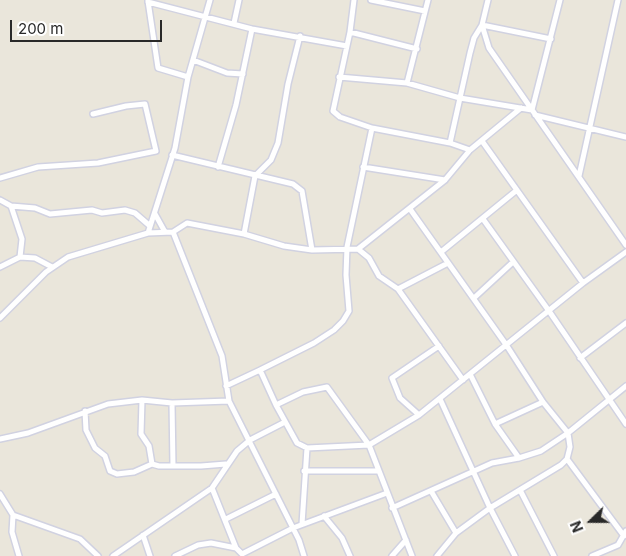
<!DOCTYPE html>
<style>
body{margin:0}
#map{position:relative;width:626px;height:556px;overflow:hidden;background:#eae6db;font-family:Inter,sans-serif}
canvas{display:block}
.north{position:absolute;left:566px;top:496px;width:50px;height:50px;-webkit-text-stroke:4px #fff;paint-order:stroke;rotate:248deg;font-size:14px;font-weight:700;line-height:20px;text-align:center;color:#292929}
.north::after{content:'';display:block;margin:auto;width:18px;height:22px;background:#292929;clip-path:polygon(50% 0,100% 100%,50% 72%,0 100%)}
.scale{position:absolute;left:10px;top:20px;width:152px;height:22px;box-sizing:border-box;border:2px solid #292929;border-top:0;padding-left:6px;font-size:15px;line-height:18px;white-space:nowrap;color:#292929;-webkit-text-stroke:4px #fff;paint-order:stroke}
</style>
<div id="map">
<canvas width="626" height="556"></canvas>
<div class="north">N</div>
<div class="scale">200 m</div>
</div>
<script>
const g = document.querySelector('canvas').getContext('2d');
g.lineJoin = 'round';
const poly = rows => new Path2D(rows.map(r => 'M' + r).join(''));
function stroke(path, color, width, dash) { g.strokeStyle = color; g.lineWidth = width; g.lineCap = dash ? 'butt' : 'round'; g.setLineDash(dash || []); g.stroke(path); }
const minor = poly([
 [354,0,350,32,333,111,340,117,372,128,450,143,470,150],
 [371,0,425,11],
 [488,0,482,25,489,48,626,245],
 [148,1,158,68,188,77],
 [148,2,252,29,347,46],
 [234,23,239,0],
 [350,32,417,49],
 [193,60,227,73,243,74],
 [339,77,407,83,460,98,532,110],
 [407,83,428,0],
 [532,110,560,0],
 [535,115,626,137],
 [482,141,583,283],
 [450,143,470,53,474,38,482,25,551,39],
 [172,155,293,184,302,191,312,250],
 [218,167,236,105,252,29],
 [363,167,445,180],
 [579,176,618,0],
 [0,178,38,167,98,163,156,151,145,104,126,106,93,114],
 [0,200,11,206,35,208,50,214,92,210,102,213,125,210,135,213,150,226],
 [11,206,22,239,20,257],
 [410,209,507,346,543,402,568,433,570,447,567,459,561,465,490,508,456,533,437,556],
 [155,214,165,232],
 [483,219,549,311,626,424],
 [173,232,222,356,229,401],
 [148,233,175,148,188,77,210,0],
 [244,234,255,176,271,160,278,143,288,84,300,36],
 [358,249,369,258,379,276,398,289,463,380],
 [441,252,517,190],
 [0,267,20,257,35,258,52,267],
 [398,289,448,263],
 [474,298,513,262],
 [0,318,46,272,68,257,148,233,173,232,187,223,244,234,284,246,312,250,358,249,445,180,470,150,521,108],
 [580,358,626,323],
 [470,374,495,424,519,458],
 [226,386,260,370],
 [440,399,490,508,515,556],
 [142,400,141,434,149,446,152,464,159,466,201,466,226,464],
 [172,403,173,466],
 [276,405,260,370,314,343,334,330,343,321,349,311,346,275,347,247,372,128],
 [85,411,86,430,95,448,105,456,110,471,117,474,134,472,152,464],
 [419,415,400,398,392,378,439,346],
 [495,424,543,402],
 [0,439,28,433,108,404,142,400,172,403,229,401,299,540,304,556],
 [567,459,624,536],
 [304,471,378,471],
 [212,488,236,548,242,554,293,528,387,493],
 [520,490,554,556],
 [431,491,456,533],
 [0,494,13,515,80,539,98,556],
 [392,508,492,463,519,458,541,451,568,433,626,386],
 [13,515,12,532,19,556],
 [324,516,342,538,350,556],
 [226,519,276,494],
 [302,524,307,448],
 [143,535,150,556],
 [113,556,212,488,237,451,250,440,285,422],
 [175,556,198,545,211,543,236,548],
 [392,556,406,540],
 [412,556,369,445,327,387,303,392,276,405,297,443,307,448,369,445,419,415,583,283,626,252],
 [592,556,618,545,626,531]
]);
stroke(minor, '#d1d2e1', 8);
stroke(minor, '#fff', 5);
</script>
